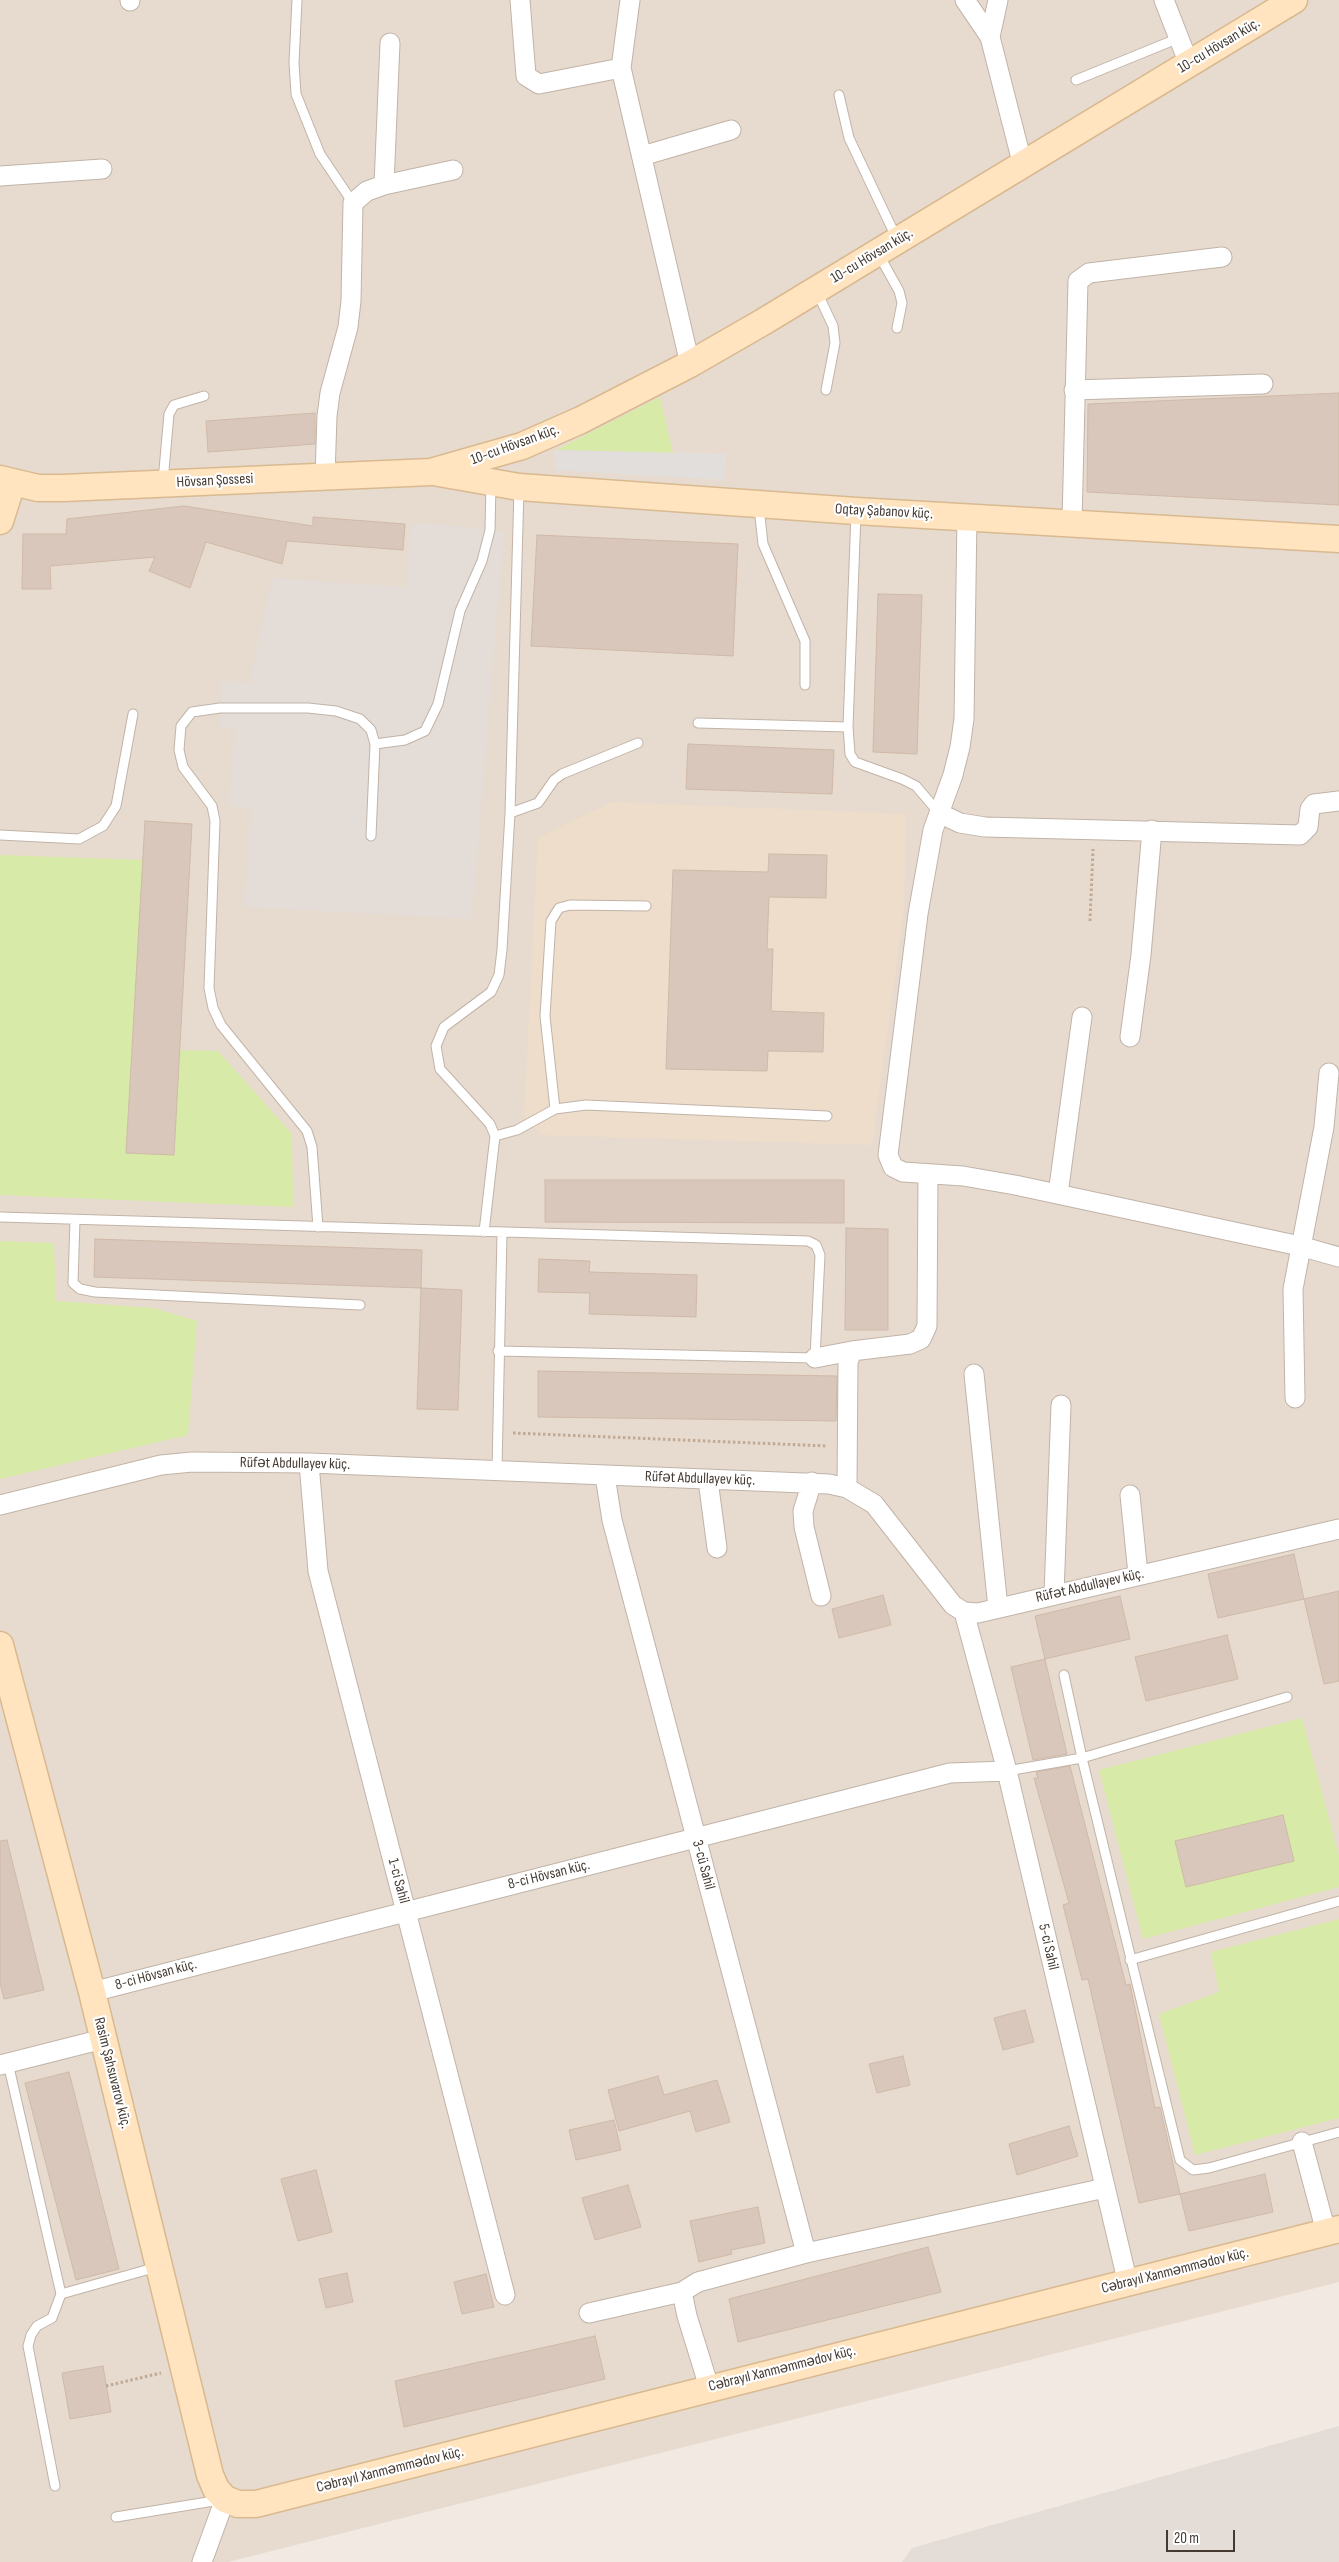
<!DOCTYPE html>
<meta charset="utf-8">
<style>
body{margin:0}
#map{position:relative;width:1339px;height:2562px;overflow:hidden;background:#f2eae2;font-family:"Sofia Sans Condensed",sans-serif}
canvas{display:block}
.scale{position:absolute;left:1166px;top:2530px;width:69px;height:22px;box-sizing:border-box;border:2px solid #443a32;border-top:0;padding-left:6px;font-size:15px;line-height:18px;white-space:nowrap;color:#443a32;-webkit-text-stroke:4px #fff;paint-order:stroke}
</style>
<div id="map">
<canvas width="1339" height="2562"></canvas>
<div class="scale">20 m</div>
</div>
<script>
const g = document.querySelector('canvas').getContext('2d');
g.lineJoin = 'round';
function fillPath(path, color) { g.fillStyle = color; g.fill(path, 'evenodd'); }
const poly = rows => new Path2D(rows.map(r => 'M' + r).join(''));
function stroke(path, color, width, dash) { g.strokeStyle = color; g.lineWidth = width; g.lineCap = dash ? 'butt' : 'round'; g.setLineDash(dash || []); g.stroke(path); }
function write(font, color, halo, rows, align = 'center') {
  g.font = font + ' "Sofia Sans Condensed",sans-serif'; g.lineWidth = 4.5; g.setLineDash([]); g.textBaseline = 'middle'; g.strokeStyle = halo; g.fillStyle = color; for (const [text, x, y, turn = 0] of rows) {
    g.save(); g.translate(x, y); g.rotate((+turn || 0) * Math.PI / 180); g.textAlign = isNaN(turn) ? turn : align; if (halo) g.strokeText(text, 0, 0); g.fillText(text, 0, 0); g.restore();
  }
}
fillPath(poly([
 [0,0,1339,0,1339,2282,228,2562,0,2562]
]), '#e7dbcf');
fillPath(poly([
 [411,522,504,531,472,919,244,907,251,809,228,806,235,729,220,728,221,680,249,683,272,578,406,587],
 [1339,2426,1339,2562,902,2562,912,2548]
]), '#e4dcd7');
fillPath(poly([
 [612,802,906,814,904,909,872,1145,541,1135,524,1116,538,838]
]), '#edddca');
fillPath(poly([
 [660,397,673,453,556,450],
 [0,855,143,860,126,1153,174,1155,180,1050,218,1051,292,1134,293,1207,0,1195],
 [0,1241,54,1243,56,1301,153,1308,197,1321,188,1435,0,1479],
 [1302,1718,1339,1856,1339,1887,1143,1939,1099,1770],
 [1339,1919,1339,2118,1195,2155,1159,2014,1219,1992,1211,1952]
]), '#d8eaa7');
fillPath(poly([
 [556,450,726,454,724,480,555,470]
]), '#e2dedb');
const building = poly([
 [1339,393,1339,505,1087,492,1088,404,1339,393],
 [315,413,315,444,208,452,206,421,315,413],
 [184,506,313,526,313,517,405,524,403,550,287,541,282,564,206,542,190,588,149,571,155,557,50,566,51,589,22,589,23,534,66,534,67,519,184,506],
 [537,535,738,544,733,656,531,646,537,535],
 [878,594,922,595,917,754,873,752,878,594],
 [688,744,834,750,832,794,686,789,688,744],
 [145,821,192,824,174,1155,126,1153,145,821],
 [769,854,827,855,826,898,769,897,767,949,773,949,771,1011,824,1013,823,1052,768,1051,767,1071,666,1069,673,870,768,872,769,854],
 [545,1180,844,1180,844,1223,545,1222,545,1180],
 [846,1228,888,1229,888,1330,845,1330,846,1228],
 [95,1239,422,1250,421,1288,94,1277,95,1239],
 [539,1259,590,1261,589,1272,697,1275,696,1317,589,1314,590,1293,538,1292,539,1259],
 [421,1288,462,1290,458,1410,417,1409,421,1288],
 [538,1371,837,1376,836,1421,538,1417,538,1371],
 [1294,1554,1304,1599,1218,1618,1208,1574,1294,1554],
 [1339,1591,1339,1681,1324,1684,1304,1599,1339,1591],
 [883,1595,891,1625,839,1638,832,1609,883,1595],
 [1120,1596,1130,1639,1045,1659,1035,1616,1120,1596],
 [1227,1635,1238,1679,1146,1701,1135,1657,1227,1635],
 [1045,1659,1067,1754,1033,1760,1011,1667,1045,1659],
 [1070,1766,1126,1985,1130,1984,1155,2108,1160,2107,1180,2194,1139,2203,1088,1979,1082,1980,1063,1905,1069,1903,1034,1778,1038,1778,1036,1772,1070,1766],
 [1283,1815,1294,1861,1186,1887,1175,1841,1283,1815],
 [7,1840,44,1990,4,1999,0,1983,0,1841,7,1840],
 [1025,2010,1034,2042,1003,2050,994,2018,1025,2010],
 [903,2056,910,2085,877,2093,869,2064,903,2056],
 [69,2072,119,2269,76,2280,25,2083,69,2072],
 [658,2076,664,2095,717,2080,730,2122,696,2132,690,2111,619,2131,608,2090,658,2076],
 [614,2120,621,2150,576,2160,569,2130,614,2120],
 [1069,2126,1078,2156,1017,2175,1009,2144,1069,2126],
 [316,2170,332,2232,298,2241,281,2179,316,2170],
 [1265,2174,1273,2212,1189,2231,1180,2194,1265,2174],
 [628,2185,641,2227,595,2240,582,2198,628,2185],
 [758,2207,765,2243,731,2250,732,2254,699,2262,690,2221,758,2207],
 [928,2247,941,2292,738,2342,729,2299,928,2247],
 [347,2273,353,2302,326,2308,319,2279,347,2273],
 [486,2274,494,2307,462,2314,454,2282,486,2274],
 [595,2336,605,2379,404,2427,395,2381,595,2336],
 [103,2366,111,2412,70,2419,62,2373,103,2366]
]);
fillPath(building, '#d8c7ba');
stroke(building, '#d0baa9', 1);
const lane = poly([
 [297,0,294,63,296,94,320,154,353,203],
 [1076,80,1179,38],
 [839,95,849,138,896,237],
 [879,255,899,291,902,303,897,328],
 [817,292,833,326,835,343,826,390],
 [163,481,169,414,174,405,204,396],
 [759,507,763,544,805,641,805,685],
 [856,513,848,727,850,754,855,762,902,779,916,786,939,813],
 [698,723,848,727],
 [375,744,405,740,425,731,438,704,460,611,482,561,490,530,491,485],
 [510,813,538,803,554,780,562,774,638,743],
 [0,835,79,839,103,826,116,806,133,714],
 [555,1109,545,1016,551,921,559,908,570,905,646,906],
 [495,1136,517,1130,555,1109,586,1105,827,1116],
 [0,1217,808,1241,816,1245,820,1255,815,1358,498,1351],
 [75,1220,73,1283,80,1289,95,1292,360,1305],
 [318,1227,312,1147,307,1131,221,1025,213,1008,209,988,215,821,212,806,183,767,179,750,181,726,192,712,220,708,308,708,336,711,360,719,371,730,375,744,371,836],
 [484,1232,495,1136,490,1124,440,1069,436,1046,444,1027,491,992,499,975,502,950,510,813,519,489],
 [497,1470,502,1233],
 [1064,1675,1082,1758,1180,2160,1193,2170,1209,2168,1339,2132],
 [1007,1771,1082,1758,1287,1697],
 [1130,1960,1339,1901],
 [8,2063,61,2294],
 [55,2486,28,2346,31,2335,37,2326,52,2318,61,2294,157,2267],
 [116,2517,220,2500]
]);
const street = poly([
 [520,0,526,76,539,84,621,68],
 [630,0,621,68,690,364],
 [965,0,990,37,1023,166],
 [1164,0,1189,64],
 [130,1,130,0],
 [990,37,998,0],
 [642,156,731,130],
 [0,176,102,169],
 [384,185,390,43],
 [1074,390,1263,384],
 [325,476,327,416,330,393,348,327,351,301,353,203,367,191,384,185,453,170],
 [967,516,964,719,960,747,953,775,933,830,918,914,888,1155,893,1167,903,1172,963,1176,1015,1185,1300,1246,1339,1257],
 [1072,522,1078,281,1089,273,1222,257],
 [939,813,960,823,985,827,1300,835,1308,827,1310,809,1314,804,1339,801],
 [1130,1037,1141,955,1152,830],
 [1058,1194,1082,1017],
 [815,1358,852,1351],
 [974,1374,998,1608],
 [1295,1398,1293,1289,1324,1127,1329,1073],
 [309,1463,318,1571,505,2295],
 [605,1476,612,1520,806,2253],
 [708,1480,717,1548],
 [812,1482,803,1511,804,1527,821,1596],
 [847,1488,848,1362,852,1351,910,1344,921,1339,927,1326,928,1174],
 [1130,1495,1138,1574],
 [0,1505,161,1465,192,1462,309,1463,829,1484,847,1488,874,1504,953,1605,964,1612,978,1613,1339,1529],
 [1054,1594,1061,1405],
 [964,1612,1007,1771,1128,2284],
 [92,1992,950,1773,1007,1771],
 [0,2065,103,2039],
 [1302,2142,1326,2232],
 [589,2313,682,2292],
 [709,2387,687,2316,682,2292,698,2282,806,2253,1105,2188],
 [202,2562,225,2499]
]);
const secondary = poly([
 [439,473,519,487,856,511,1339,539],
 [0,479,38,488,63,488,431,472,522,446,581,420,690,364,763,322,1294,0],
 [0,521,12,483],
 [0,1645,92,1992,210,2475,216,2489,225,2499,238,2504,256,2504,1339,2229]
]);
stroke(lane, '#c1b3a7', 11);
stroke(street, '#c1b3a7', 21);
stroke(secondary, '#d9b990', 29);
stroke(poly([
 [1090,921,1093,849],
 [513,1433,827,1446],
 [106,2386,161,2373]
]), '#c1a994', 3, [2.5, 2.5]);
stroke(lane, '#fff', 9);
stroke(street, '#fff', 19);
stroke(secondary, '#ffe4bf', 26);
write('15px', '#443a32', '#fff', [
 ["10-cu Hövsan küç.",1219,46,-31],
 ["10-cu Hövsan küç.",872,256,-31],
 ["10-cu Hövsan küç.",515,445,-20],
 ["Hövsan Şossesi",215,481,-3],
 ["Oqtay Şabanov küç.",884,512,3],
 ["Rüfət Abdullayev küç.",295,1464,1],
 ["Rüfət Abdullayev küç.",700,1479,2],
 ["Rüfət Abdullayev küç.",1090,1586,-13],
 ["3-cü Sahil",703,1865,75],
 ["8-ci Hövsan küç.",549,1875,-14],
 ["1-ci Sahil",398,1881,75],
 ["5-ci Sahil",1048,1947,77],
 ["8-ci Hövsan küç.",156,1975,-15],
 ["Rasim Şahsuvarov küç.",112,2073,76],
 ["Cəbrayıl Xanməmmədov küç.",1175,2271,-14],
 ["Cəbrayıl Xanməmmədov küç.",782,2369,-14],
 ["Cəbrayıl Xanməmmədov küç.",390,2470,-14]
]);
</script>
